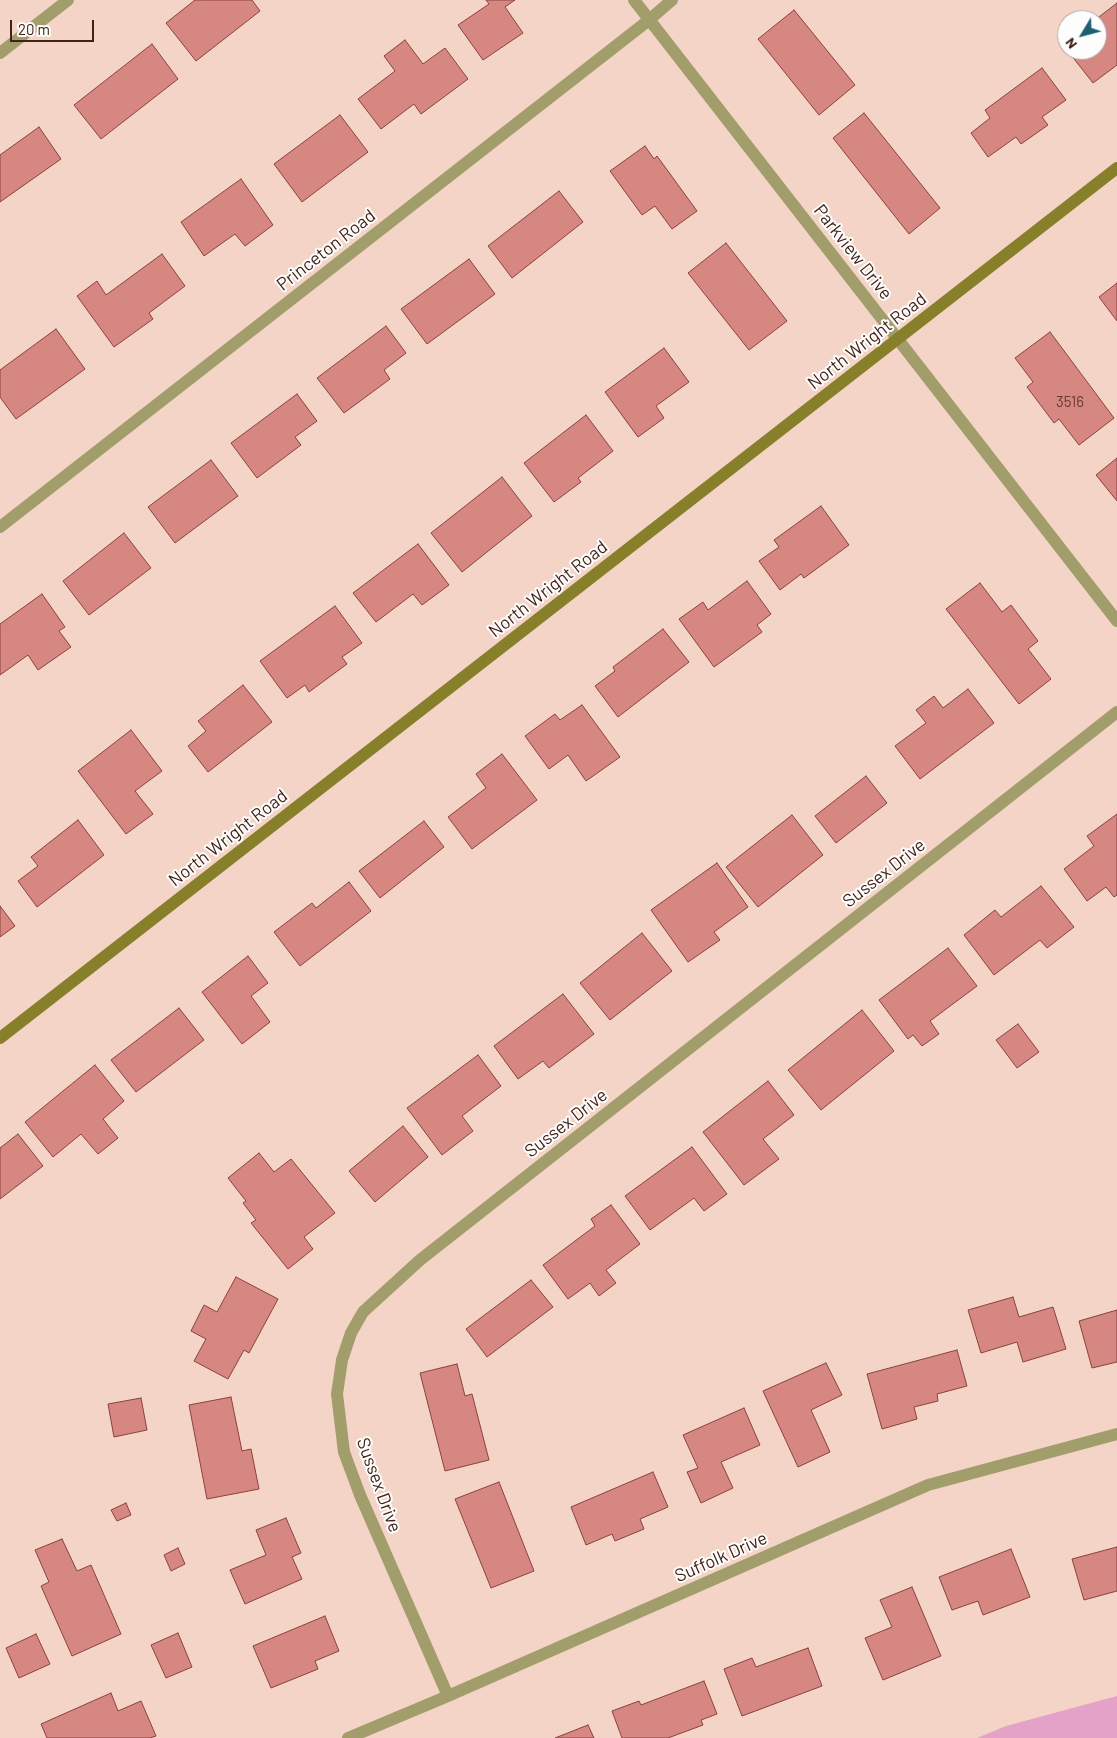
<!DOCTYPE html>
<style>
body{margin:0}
#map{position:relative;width:1117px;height:1738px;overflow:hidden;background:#f4d4c7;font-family:Barlow,sans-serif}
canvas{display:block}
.north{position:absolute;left:1057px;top:10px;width:50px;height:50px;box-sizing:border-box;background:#fdfdfd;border:1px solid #b2a6a1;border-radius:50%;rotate:233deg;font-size:14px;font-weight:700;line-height:20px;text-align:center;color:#412316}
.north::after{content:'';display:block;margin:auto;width:18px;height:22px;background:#1e5e73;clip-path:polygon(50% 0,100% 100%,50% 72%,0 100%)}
.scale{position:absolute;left:10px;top:20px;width:84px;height:22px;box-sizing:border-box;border:2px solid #412316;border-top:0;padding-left:6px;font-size:15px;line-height:18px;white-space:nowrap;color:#412316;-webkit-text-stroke:4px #fdfdfd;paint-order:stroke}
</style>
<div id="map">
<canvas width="1117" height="1738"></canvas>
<div class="north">N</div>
<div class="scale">20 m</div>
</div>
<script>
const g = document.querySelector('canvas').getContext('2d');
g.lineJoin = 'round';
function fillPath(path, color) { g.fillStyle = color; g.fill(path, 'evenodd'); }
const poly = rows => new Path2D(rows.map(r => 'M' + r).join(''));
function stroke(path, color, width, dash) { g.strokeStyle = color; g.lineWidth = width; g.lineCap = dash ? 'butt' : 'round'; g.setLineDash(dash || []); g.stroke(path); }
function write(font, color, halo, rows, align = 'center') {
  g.font = font + ' Barlow,sans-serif'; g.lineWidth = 4; g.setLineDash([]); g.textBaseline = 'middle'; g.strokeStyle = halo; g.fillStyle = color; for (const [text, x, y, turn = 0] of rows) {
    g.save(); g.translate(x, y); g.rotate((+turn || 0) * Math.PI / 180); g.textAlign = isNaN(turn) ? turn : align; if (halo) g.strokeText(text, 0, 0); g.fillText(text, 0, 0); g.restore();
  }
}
fillPath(poly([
 [1117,1696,1117,1738,977,1738,1006,1726]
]), '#e4a2c8');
const building = poly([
 [195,0,252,0,260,11,196,61,166,23,195,0],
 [486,0,515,0,505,7,523,33,483,60,458,25,489,4,486,0],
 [1117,3,1117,65,1093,83,1071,55,1078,50,1097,50,1097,20,1095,20,1117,3],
 [794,10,855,85,819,115,758,39,794,10],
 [405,40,423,64,445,48,468,79,421,114,414,104,381,129,358,99,395,71,384,56,405,40],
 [152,44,178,79,101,139,74,105,152,44],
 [1042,68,1066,100,1042,117,1048,125,1021,144,1016,137,988,157,971,133,990,118,985,110,1042,68],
 [864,113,940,208,909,234,833,138,864,113],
 [340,115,368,152,302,202,274,164,340,115],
 [39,127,61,159,0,202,0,155,39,127],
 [645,146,654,159,657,156,697,211,672,229,655,206,642,215,610,171,645,146],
 [241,179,273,225,245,246,235,234,204,256,181,222,241,179],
 [559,191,583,222,512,278,488,246,559,191],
 [726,243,787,321,749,350,688,273,726,243],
 [162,254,185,286,149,313,153,319,114,347,77,296,97,281,106,295,162,254],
 [469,259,495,294,427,344,401,309,469,259],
 [1117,283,1117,321,1099,297,1117,283],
 [386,326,406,353,384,370,390,379,344,413,317,378,386,326],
 [56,329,85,369,16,419,0,397,0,370,56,329],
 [1050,332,1114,418,1079,445,1059,419,1054,423,1027,387,1033,382,1015,358,1050,332],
 [664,348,689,382,656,406,664,418,638,437,605,392,664,348],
 [297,394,317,421,295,437,301,445,257,478,231,443,297,394],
 [586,415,613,451,578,478,581,482,554,502,524,463,586,415],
 [1117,458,1117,501,1096,475,1117,458],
 [211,460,238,496,175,543,148,507,211,460],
 [502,477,532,516,462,572,431,533,502,477],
 [821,506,849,545,804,578,801,574,780,590,759,561,779,547,774,540,821,506],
 [124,533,151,568,89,615,63,581,124,533],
 [418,544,449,585,422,605,413,594,376,622,353,593,418,544],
 [747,581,771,614,757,625,762,632,714,667,679,619,703,602,708,610,747,581],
 [980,583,1002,612,1011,605,1038,641,1028,649,1051,679,1019,704,946,609,980,583],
 [42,594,65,627,59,631,71,647,38,670,28,655,0,675,0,624,42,594],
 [335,606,362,643,342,657,347,664,309,692,305,685,287,698,260,661,335,606],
 [663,629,689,662,618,717,595,686,615,671,613,667,663,629],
 [243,685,272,722,208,772,188,746,206,731,198,721,243,685],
 [968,689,994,723,920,779,895,746,926,723,916,710,934,696,943,708,968,689],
 [582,705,620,757,586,781,568,755,549,769,525,736,555,714,560,720,582,705],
 [131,730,162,771,135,791,153,814,126,834,78,771,131,730],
 [502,754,537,800,472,849,448,817,486,788,476,774,502,754],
 [866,776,887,803,836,843,815,816,866,776],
 [1117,814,1117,895,1114,897,1106,887,1087,901,1064,869,1094,846,1087,836,1117,814],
 [792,815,823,855,758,907,726,867,792,815],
 [78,820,104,855,37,907,18,881,38,866,31,857,78,820],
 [424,821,444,847,380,898,359,871,424,821],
 [717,863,748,907,714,932,720,940,688,962,651,910,717,863],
 [349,882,371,911,300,966,274,932,312,903,316,908,349,882],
 [1041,886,1074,927,1047,948,1040,940,994,975,964,935,995,910,1001,917,1041,886],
 [0,906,15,926,0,937,0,906],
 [642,933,672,971,610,1020,580,983,642,933],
 [948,948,977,986,930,1021,939,1034,922,1046,913,1035,908,1039,879,1000,948,948],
 [248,956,268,983,251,996,270,1022,242,1044,202,992,248,956],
 [563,994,594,1034,549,1068,543,1061,518,1079,494,1046,563,994],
 [179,1008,204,1040,136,1092,111,1060,179,1008],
 [862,1010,894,1051,821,1110,788,1070,862,1010],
 [1018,1024,1039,1052,1017,1068,996,1040,1018,1024],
 [478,1055,501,1086,462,1116,473,1131,442,1155,407,1108,478,1055],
 [95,1065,124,1101,103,1119,118,1138,98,1154,81,1134,53,1157,25,1122,95,1065],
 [768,1081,794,1115,763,1139,779,1159,744,1185,703,1132,768,1081],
 [403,1126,428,1157,375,1202,349,1171,403,1126],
 [18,1134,43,1166,0,1199,0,1148,18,1134],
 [692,1147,727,1194,704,1211,694,1198,650,1230,625,1196,692,1147],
 [259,1153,274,1172,291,1159,335,1213,304,1237,313,1249,288,1269,251,1223,256,1220,243,1203,246,1201,228,1178,259,1153],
 [611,1205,640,1244,606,1270,616,1283,599,1296,590,1283,568,1299,543,1265,595,1226,591,1219,611,1205],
 [236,1277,278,1299,249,1353,244,1350,228,1379,194,1361,206,1339,191,1331,204,1305,217,1312,236,1277],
 [531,1280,553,1307,487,1357,466,1329,531,1280],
 [1013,1297,1019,1317,1053,1307,1066,1349,1023,1362,1017,1342,981,1353,968,1310,1013,1297],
 [1117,1310,1117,1362,1092,1368,1079,1321,1117,1310],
 [957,1350,967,1386,937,1394,938,1401,914,1407,917,1419,882,1429,867,1374,957,1350],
 [826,1363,842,1395,811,1410,830,1452,798,1467,763,1391,826,1363],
 [457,1364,465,1396,472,1394,489,1460,445,1471,420,1373,457,1364],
 [231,1397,242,1451,251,1449,259,1489,207,1499,189,1405,231,1397],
 [141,1398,147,1430,114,1437,108,1404,141,1398],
 [744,1408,760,1445,721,1462,733,1488,701,1503,687,1472,698,1468,683,1435,744,1408],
 [653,1472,668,1507,640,1519,644,1529,615,1541,612,1534,586,1545,571,1507,653,1472],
 [499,1482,534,1571,491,1588,455,1499,499,1482],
 [126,1503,131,1515,117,1521,111,1510,126,1503],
 [286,1518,301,1553,292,1557,302,1579,245,1604,230,1570,266,1555,256,1530,286,1518],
 [62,1539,77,1571,91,1565,121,1634,72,1656,41,1586,49,1582,35,1550,62,1539],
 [1117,1547,1117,1591,1084,1600,1072,1559,1117,1547],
 [178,1548,185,1564,171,1571,164,1555,178,1548],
 [1011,1549,1030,1597,983,1615,978,1601,952,1610,939,1577,1011,1549],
 [912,1587,941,1656,883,1680,865,1638,892,1627,880,1600,912,1587],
 [325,1616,339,1651,315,1661,318,1669,271,1688,253,1646,325,1616],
 [178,1633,192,1667,166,1678,151,1645,178,1633],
 [36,1634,50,1664,19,1678,6,1648,36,1634],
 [808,1648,822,1686,742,1716,724,1669,752,1658,756,1667,808,1648],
 [704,1681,717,1714,701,1720,703,1725,668,1738,622,1738,612,1711,639,1701,641,1705,704,1681],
 [111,1693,118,1711,141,1701,156,1736,150,1738,47,1738,41,1724,111,1693],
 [588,1725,594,1738,555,1738,588,1725]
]);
fillPath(building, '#d78781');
stroke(building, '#8a413e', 1);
stroke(poly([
 [634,0,1117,621],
 [0,53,68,0],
 [0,527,649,20,672,0],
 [448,1696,360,1495,344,1452,337,1394,342,1360,351,1333,363,1312,420,1260,1117,712],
 [348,1738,448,1696,928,1485,1117,1434]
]), '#a29e6b', 12);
stroke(poly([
 [0,1038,1117,168]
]), '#877f2a', 12);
write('15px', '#663c31', null, [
 ["3516",1070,402]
]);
write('18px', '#412316', '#fdfdfd', [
 ["Princeton Road",326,250,-38],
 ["Parkview Drive",853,252,52],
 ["North Wright Road",867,341,-38],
 ["North Wright Road",548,589,-38],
 ["North Wright Road",228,838,-38],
 ["Sussex Drive",884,873,-38],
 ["Sussex Drive",566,1123,-38],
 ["Sussex Drive",379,1485,70],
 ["Suffolk Drive",721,1557,-24]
]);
</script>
